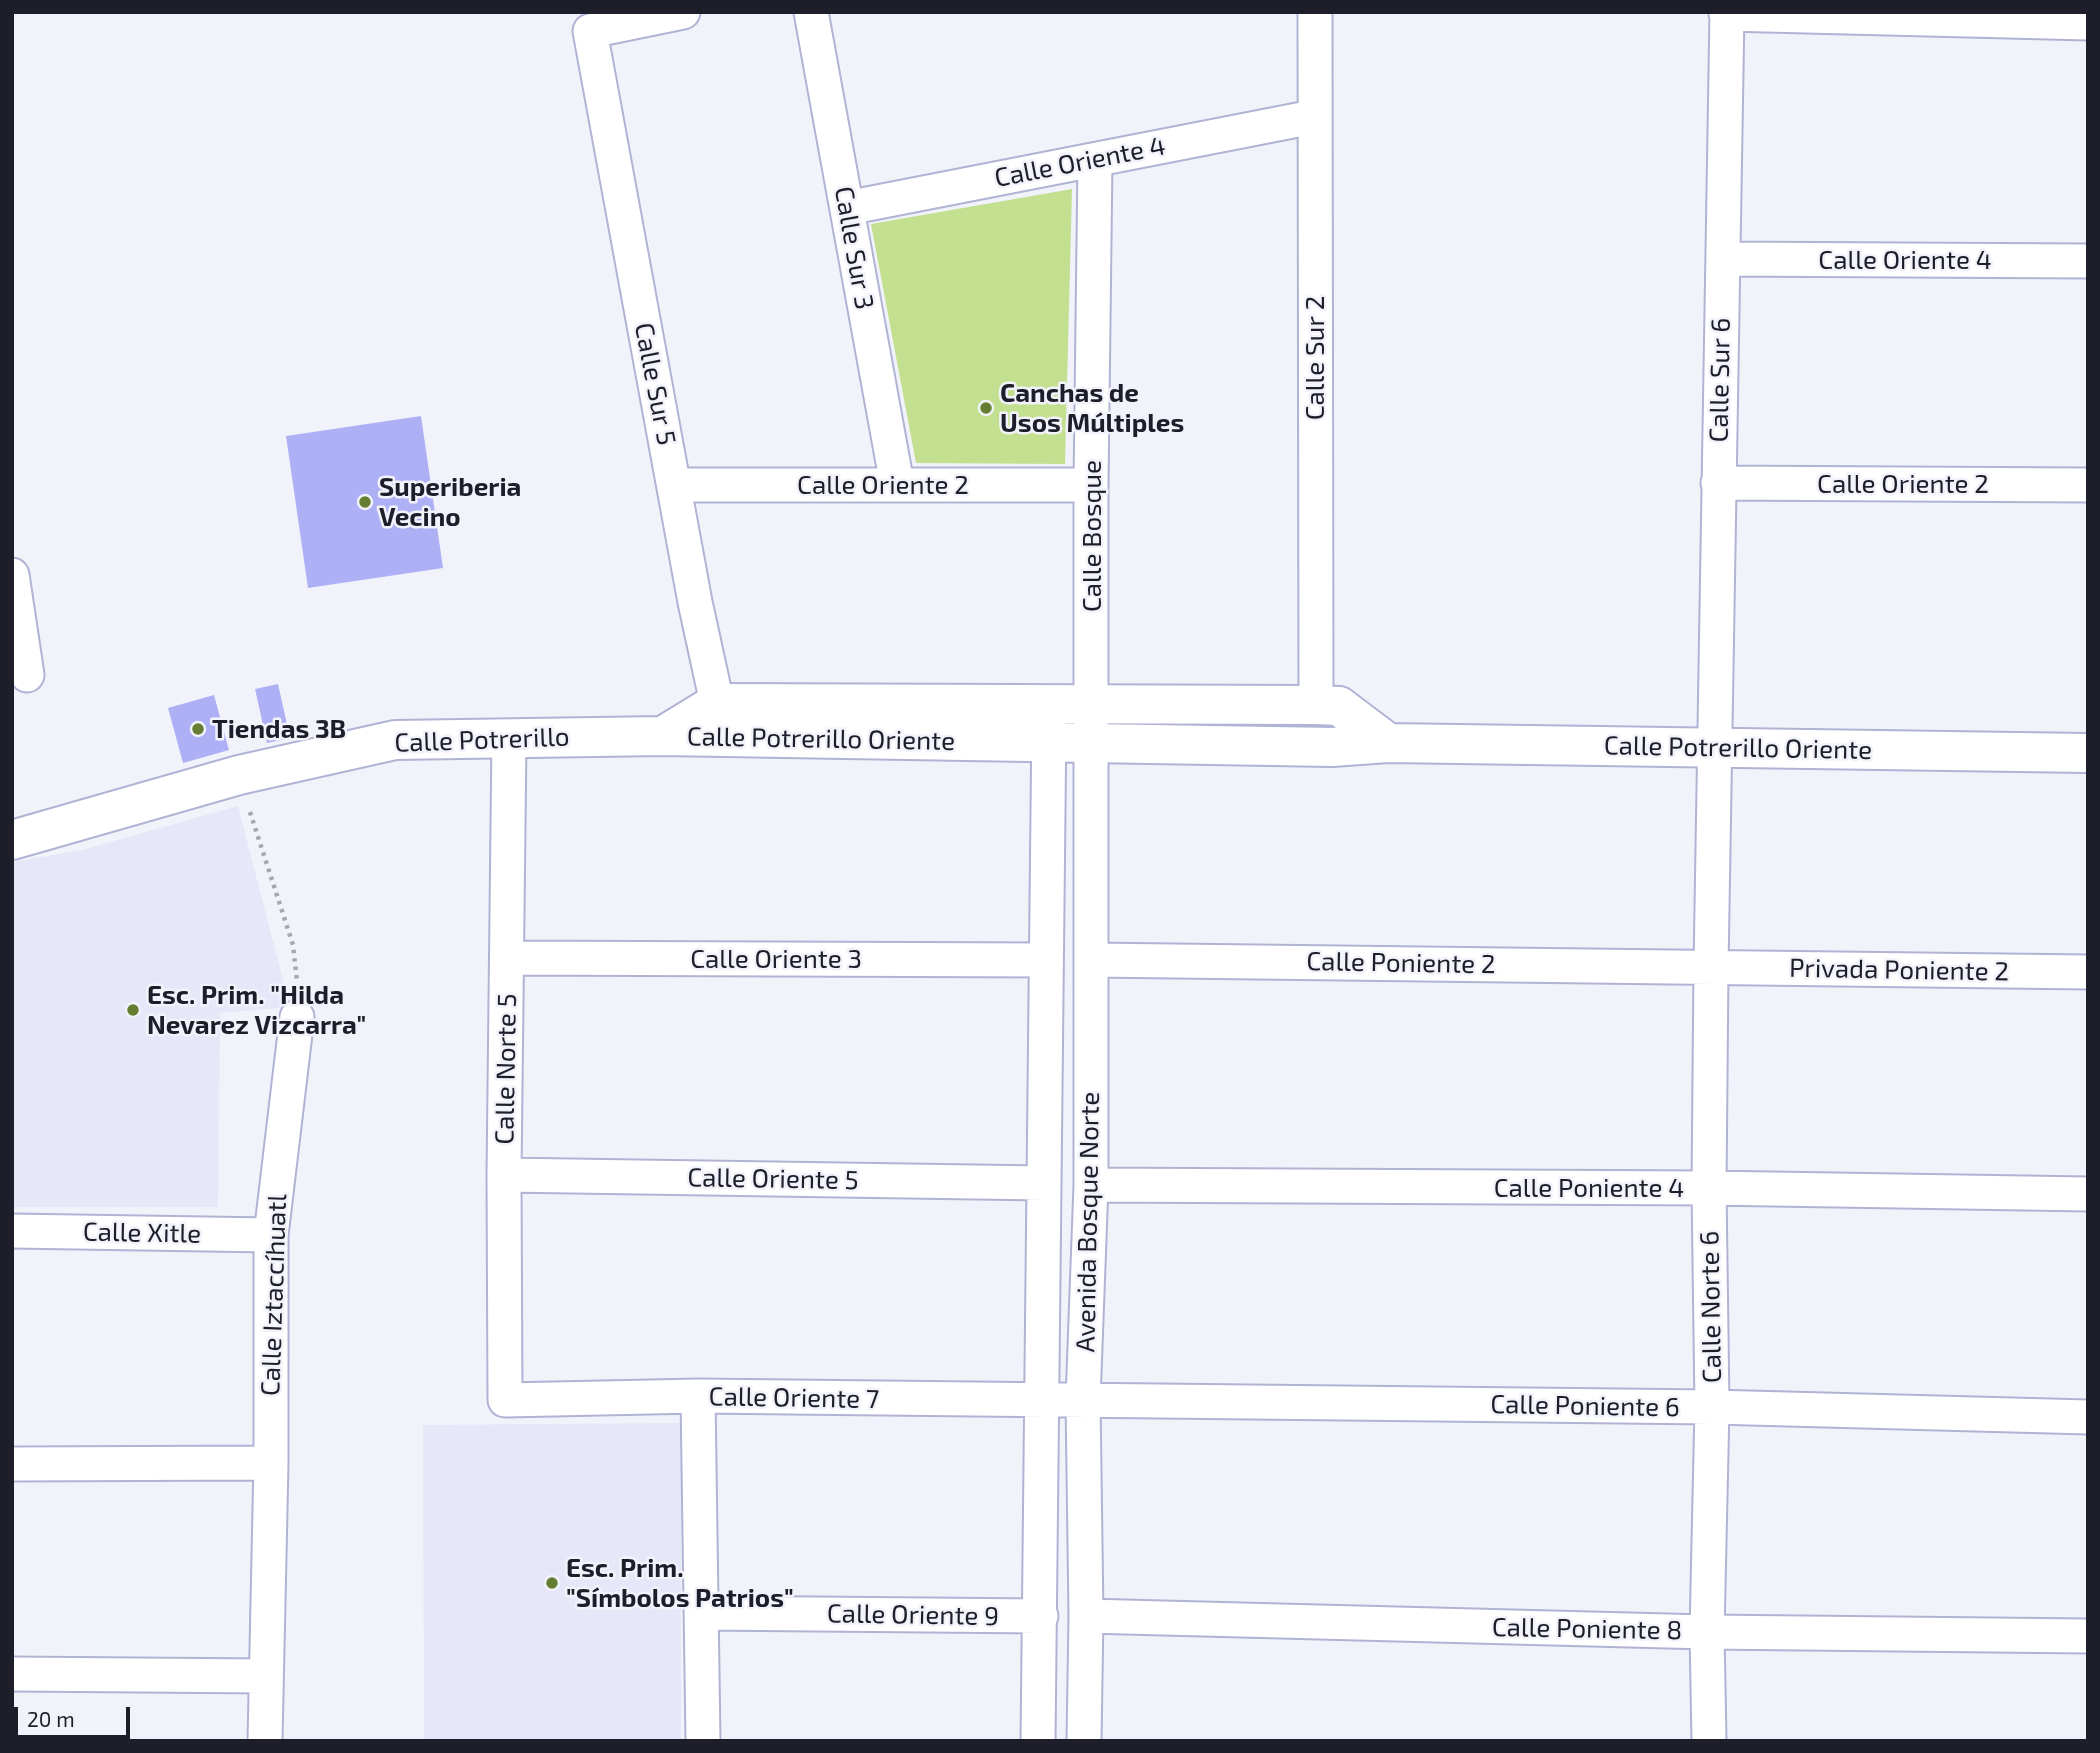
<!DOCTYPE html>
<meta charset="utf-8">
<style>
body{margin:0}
#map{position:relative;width:2100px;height:1753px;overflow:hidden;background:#f2f3fa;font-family:"Exo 2",sans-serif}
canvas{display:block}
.frame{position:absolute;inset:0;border:14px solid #1d1e2a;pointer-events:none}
.scale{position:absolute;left:14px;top:1707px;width:116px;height:32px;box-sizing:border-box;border:4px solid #1d1e2a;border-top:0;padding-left:9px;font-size:21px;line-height:24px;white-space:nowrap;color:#1d1e2a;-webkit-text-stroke:5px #f2f3fa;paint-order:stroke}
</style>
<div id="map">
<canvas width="2100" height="1753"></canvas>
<div class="frame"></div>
<div class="scale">20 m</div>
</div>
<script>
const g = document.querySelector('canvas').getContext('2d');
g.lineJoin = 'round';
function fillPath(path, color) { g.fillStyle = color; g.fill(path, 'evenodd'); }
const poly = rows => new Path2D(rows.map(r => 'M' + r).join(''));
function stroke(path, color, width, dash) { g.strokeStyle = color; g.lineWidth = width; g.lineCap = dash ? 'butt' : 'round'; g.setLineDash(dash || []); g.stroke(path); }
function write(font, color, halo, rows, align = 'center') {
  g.font = font + ' "Exo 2",sans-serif'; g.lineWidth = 5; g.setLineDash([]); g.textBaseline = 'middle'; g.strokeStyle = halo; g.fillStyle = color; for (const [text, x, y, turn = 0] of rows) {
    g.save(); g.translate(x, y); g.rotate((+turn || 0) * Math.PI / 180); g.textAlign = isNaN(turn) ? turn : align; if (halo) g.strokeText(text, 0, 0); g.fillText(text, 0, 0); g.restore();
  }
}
fillPath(poly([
 [238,806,290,1007,220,1013,218,1207,12,1207,12,862,82,850],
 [681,1423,681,1741,424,1741,423,1425]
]), '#e6e7f8');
fillPath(poly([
 [1072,189,1065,464,916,463,871,224]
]), '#c3e091');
fillPath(poly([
 [421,416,443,568,308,588,286,436],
 [278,684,290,738,267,743,255,689],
 [214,695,229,750,183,763,168,708]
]), '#adb0f5');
const minor = poly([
 [683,12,590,31,695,602,717,703,719,730],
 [811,12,897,484],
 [1315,12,1316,705],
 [1726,14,2088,23],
 [847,208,1313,117],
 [1723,259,2088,261],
 [1718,483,2088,485],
 [674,485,1091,485],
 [12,575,27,675],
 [509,738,504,1175,505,1400,698,1396,1712,1407,2088,1417],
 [507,958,1045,960],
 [1091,960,2088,972],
 [504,1175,1043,1183],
 [1091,1185,1709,1188,2088,1194],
 [12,1231,271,1235],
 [698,1396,703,1741],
 [12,1464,271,1463],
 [702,1613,1041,1616],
 [1086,1616,1707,1632,2088,1636],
 [12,1674,266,1676],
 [265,1741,271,1463,271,1235,297,1017],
 [1038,1741,1049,718],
 [1084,1741,1086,1616,1083,1400,1091,1185,1091,485,1095,160],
 [1709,1741,1707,1632,1712,1407,1709,1188,1711,967,1727,12]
]);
const tertiary = poly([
 [663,736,717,703,1316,705,1339,706,1388,743],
 [12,840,239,775,395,740,663,736,1332,747,1388,743,2088,753]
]);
stroke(minor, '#b1b3d4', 37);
stroke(tertiary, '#b1b3d4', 42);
stroke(poly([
 [250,812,293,945,297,981]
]), '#a6a7b0', 4.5, [3.5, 5]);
stroke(minor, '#fff', 33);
stroke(tertiary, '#fff', 38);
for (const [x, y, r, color] of [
 [986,408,7,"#657e31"],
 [365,502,7,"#657e31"],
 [198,729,7,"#657e31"],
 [133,1010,7,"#657e31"],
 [552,1583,7,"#657e31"]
]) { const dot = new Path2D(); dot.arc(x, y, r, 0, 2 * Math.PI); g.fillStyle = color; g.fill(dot); stroke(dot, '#f2f3fa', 2.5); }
write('26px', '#1d1e2a', '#f2f3fa', [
 ["Calle Oriente 4",1080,162,-11],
 ["Calle Sur 3",854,248,80],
 ["Calle Oriente 4",1905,260],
 ["Calle Sur 2",1315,358,-90],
 ["Calle Sur 6",1720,380,-89],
 ["Calle Sur 5",655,384,79],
 ["Calle Oriente 2",1903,484],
 ["Calle Oriente 2",883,485],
 ["Calle Bosque",1092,536,-90],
 ["Calle Potrerillo Oriente",821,739,1],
 ["Calle Potrerillo",482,740,-2],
 ["Calle Potrerillo Oriente",1738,748,1],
 ["Calle Oriente 3",776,959],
 ["Calle Poniente 2",1401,963,1],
 ["Privada Poniente 2",1899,970,1],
 ["Calle Norte 5",506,1069,-89],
 ["Calle Oriente 5",773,1179,1],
 ["Calle Poniente 4",1589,1188],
 ["Avenida Bosque Norte",1088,1222,-89],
 ["Calle Xitle",142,1233,1],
 ["Calle Iztaccíhuatl",274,1295,-88],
 ["Calle Norte 6",1711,1307,-91],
 ["Calle Oriente 7",794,1398,1],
 ["Calle Poniente 6",1585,1406,1],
 ["Calle Oriente 9",913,1615,1],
 ["Calle Poniente 8",1587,1629,1]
]);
write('bold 26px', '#1d1e2a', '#f2f3fa', [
 ["Canchas de",1000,393],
 ["Usos Múltiples",1000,423],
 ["Superiberia",379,487],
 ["Vecino",379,517],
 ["Tiendas 3B",212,729],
 ["Esc. Prim. \"Hilda",147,995],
 ["Nevarez Vizcarra\"",147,1025],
 ["Esc. Prim.",566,1568],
 ["\"Símbolos Patrios\"",566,1598]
], 'left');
</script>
